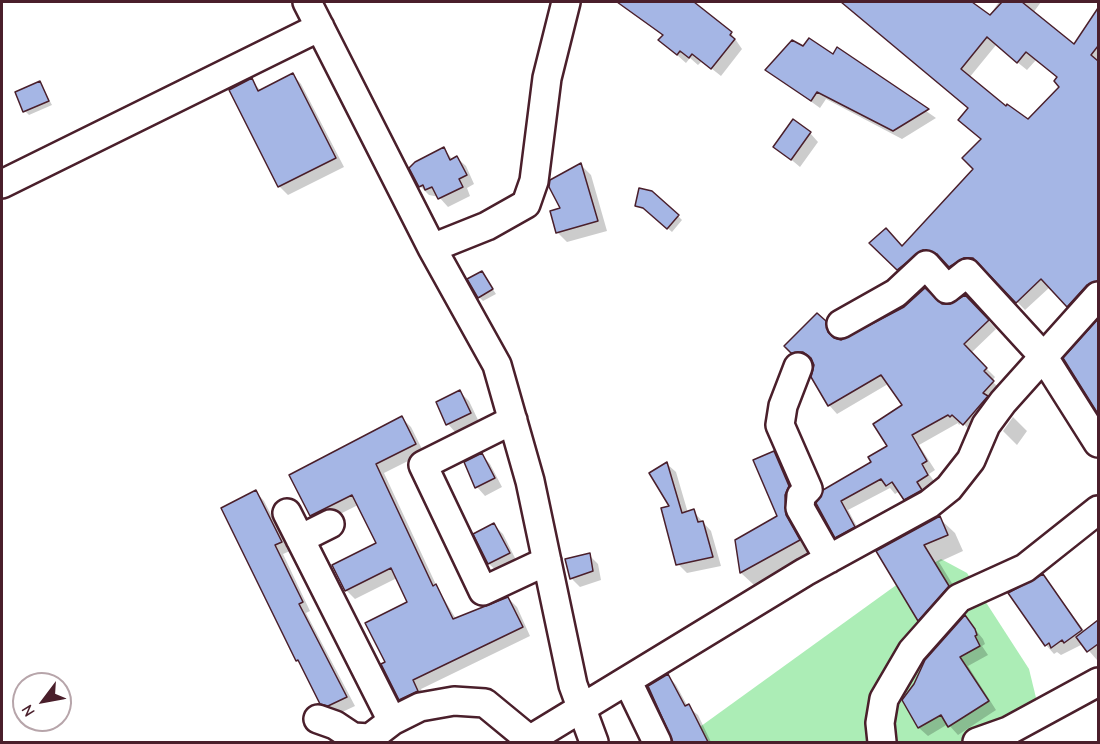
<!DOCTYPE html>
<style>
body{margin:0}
#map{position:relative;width:1100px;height:744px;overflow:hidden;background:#fff;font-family:"Comic Neue",sans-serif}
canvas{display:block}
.frame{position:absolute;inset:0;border:3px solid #4a1f2b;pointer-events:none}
.north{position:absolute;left:12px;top:672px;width:60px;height:60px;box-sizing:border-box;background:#fff;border:2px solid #b7a5aa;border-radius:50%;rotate:238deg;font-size:16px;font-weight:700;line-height:24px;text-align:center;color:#4a1f2b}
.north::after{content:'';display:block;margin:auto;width:21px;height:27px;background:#4a1f2b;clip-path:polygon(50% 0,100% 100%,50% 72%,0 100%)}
</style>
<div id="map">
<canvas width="1100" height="744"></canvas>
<div class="frame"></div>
<div class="north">N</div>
</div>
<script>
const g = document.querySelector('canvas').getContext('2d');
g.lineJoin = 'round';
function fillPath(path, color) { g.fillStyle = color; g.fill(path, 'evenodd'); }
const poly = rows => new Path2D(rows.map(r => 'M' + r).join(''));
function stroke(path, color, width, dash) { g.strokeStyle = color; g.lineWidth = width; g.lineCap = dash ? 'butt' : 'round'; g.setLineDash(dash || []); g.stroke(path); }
fillPath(poly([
 [941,559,967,573,1029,669,1038,706,1012,742,679,742,906,578]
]), '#acedb6');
fillPath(poly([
 [620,2,691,2,731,33,742,49,721,76,702,61,698,65,690,58,686,63,660,40,663,36],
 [843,2,970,2,989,16,999,2,1041,2,1033,13,1074,47,1098,11,1098,292,1077,314,1050,287,1025,310,982,266,973,266,959,275,946,262,932,257,907,278,871,243,903,247,975,169,983,140,969,109],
 [996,45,1027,70,1036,60,1058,78,1061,87,1028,121,1006,108,969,78],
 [803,48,833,56,838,49,936,118,902,139,826,99,820,108,767,70],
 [293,75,301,84,344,167,288,195,279,186,251,80,261,91],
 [40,83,52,105,29,115,25,111],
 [810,133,818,142,800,167,775,146],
 [444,149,453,160,457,158,466,166,474,184,467,188,470,196,448,207,439,197,429,195,420,186,411,168],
 [581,165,591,175,607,231,567,242,557,232,562,209],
 [636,206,678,216,682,220,672,232,648,211],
 [482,273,496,294,483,301,479,297],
 [942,305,974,305,996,329,971,353,995,377,992,381,1002,391,972,433,962,422,959,425,958,423,919,445,935,470,929,474,936,484,914,508,900,491,895,494,890,488,848,510,862,536,845,545,836,537,818,503,873,462,889,447,904,406,888,384,837,414,829,405,813,360,801,361,786,346,817,315,834,332,835,340,842,341],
 [1098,321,1098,412,1065,359],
 [460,392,469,401,479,422,456,433,448,424],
 [1013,417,1027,431,1017,445,1003,431],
 [402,418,411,427,424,453,384,473,438,589,456,619,508,598,517,607,530,636,421,689,426,700,409,708,400,699,387,663,409,603,397,578,355,599,346,590,378,544,358,505,320,524,311,515,291,476],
 [774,453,787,466,812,553,754,585,741,573,736,541,779,517],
 [482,455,490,464,502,487,485,496,477,487],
 [667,464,676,472,688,513,693,511,711,531,721,566,687,573,678,564],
 [256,492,264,501,290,551,283,554,310,611,306,613,355,706,338,714,330,712,321,703],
 [939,518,955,533,963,551,939,562,964,603,934,636,919,620,878,552],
 [494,525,503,534,517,562,498,572,489,564,475,534],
 [589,555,598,564,601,580,580,587,571,578],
 [1043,575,1085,632,1093,626,1098,632,1097,660,1083,644,1061,655,1057,652,1054,654,1046,645],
 [965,617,983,639,985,644,982,646,988,655,968,666,996,710,958,735,948,724,928,736,919,728,904,700],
 [668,676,676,685,688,707,698,715,711,742,672,742]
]), '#0003');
const building = poly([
 [617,2,694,2,732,32,730,35,735,39,711,69,692,54,689,58,680,51,677,55,658,40,663,35,617,2],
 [841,2,972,2,990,15,1002,2,1022,2,1074,44,1098,8,1098,46,1091,55,1098,61,1098,281,1087,285,1067,307,1041,279,1016,303,973,258,964,258,949,267,937,254,923,250,897,270,869,243,886,228,902,246,973,169,962,158,981,139,958,120,968,108,841,2],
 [987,37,1017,63,1026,52,1057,77,1054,81,1059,87,1028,119,1007,104,1006,106,961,69,987,37],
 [809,38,833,54,837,47,929,109,893,131,817,92,811,101,765,70,792,40,803,46,809,38],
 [293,73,336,158,278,187,229,90,252,78,258,91,293,73],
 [40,81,49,101,23,112,15,92,40,81],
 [793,119,811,132,791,160,773,147,793,119],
 [444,147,450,160,457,156,467,175,459,179,463,187,438,199,432,187,425,190,423,185,419,187,409,168,415,162,444,147],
 [581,163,598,221,556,233,550,211,560,208,549,187,550,180,581,163],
 [639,188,652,191,679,215,667,229,643,208,635,206,639,188],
 [482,271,493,289,478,298,467,279,482,271],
 [925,288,942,304,950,304,965,295,989,320,964,344,987,368,984,371,994,381,983,393,988,396,963,425,952,415,950,417,948,415,912,435,927,461,922,464,928,475,917,482,922,490,904,500,892,482,886,486,881,479,841,501,855,527,835,538,816,503,823,490,871,462,868,457,887,446,873,424,902,405,881,375,828,406,811,377,814,365,811,358,803,352,791,353,784,346,817,313,826,321,828,332,834,338,841,340,904,307,925,288],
 [1098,319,1098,414,1063,358,1098,319],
 [460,390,471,413,446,425,436,402,460,390],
 [402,416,416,444,376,464,433,586,436,584,453,619,508,597,523,627,413,680,418,691,399,700,381,664,385,662,365,623,407,602,391,568,345,591,332,565,376,543,352,495,310,516,289,475,402,416],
 [774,451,789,486,785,495,786,515,800,540,740,573,735,540,777,516,753,460,774,451],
 [482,453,495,478,475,488,464,462,482,453],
 [667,462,682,513,694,509,698,522,703,521,713,557,676,565,661,508,669,506,649,473,667,462],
 [256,490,282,542,275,545,303,602,299,604,347,697,328,706,320,704,298,660,296,661,221,508,256,490],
 [940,516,948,535,924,545,949,586,918,621,876,551,940,516],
 [494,523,510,553,488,564,473,534,494,523],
 [590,553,593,571,570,579,565,559,590,553],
 [1043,574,1082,630,1064,643,1062,640,1051,648,1049,643,1045,646,1008,593,1043,574],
 [965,615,975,629,977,635,975,636,980,646,960,657,989,701,948,727,941,715,918,728,902,700,914,684,925,660,965,615],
 [1098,620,1098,644,1087,652,1076,637,1098,620],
 [668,674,685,706,689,704,708,742,673,742,648,686,668,674]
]);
fillPath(building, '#a5b6e5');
stroke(building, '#4a1f2b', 1.5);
const street = poly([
 [307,2,432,248,497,365,530,481,573,685,594,742],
 [2,184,320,27],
 [432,248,487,226,526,204,534,181,547,78,566,2],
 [841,324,896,293,926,265,947,289,967,273,1043,356,1098,443],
 [798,367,783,406,780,425,808,489,801,496,800,508,829,559],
 [513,420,423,465,483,591,547,561],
 [287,513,392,721],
 [300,539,330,524],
 [628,682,657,742],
 [318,719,335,725,353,737,370,738,392,721,420,707,454,701,485,703,530,740],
 [526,742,805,572,929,504,949,488,971,460,986,425,1003,402,1098,296],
 [882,742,880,723,884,699,912,651,959,598,1025,568,1098,510],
 [977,742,1008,731,1098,682]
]);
stroke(street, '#4a1f2b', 32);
stroke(street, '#fff', 27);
</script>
